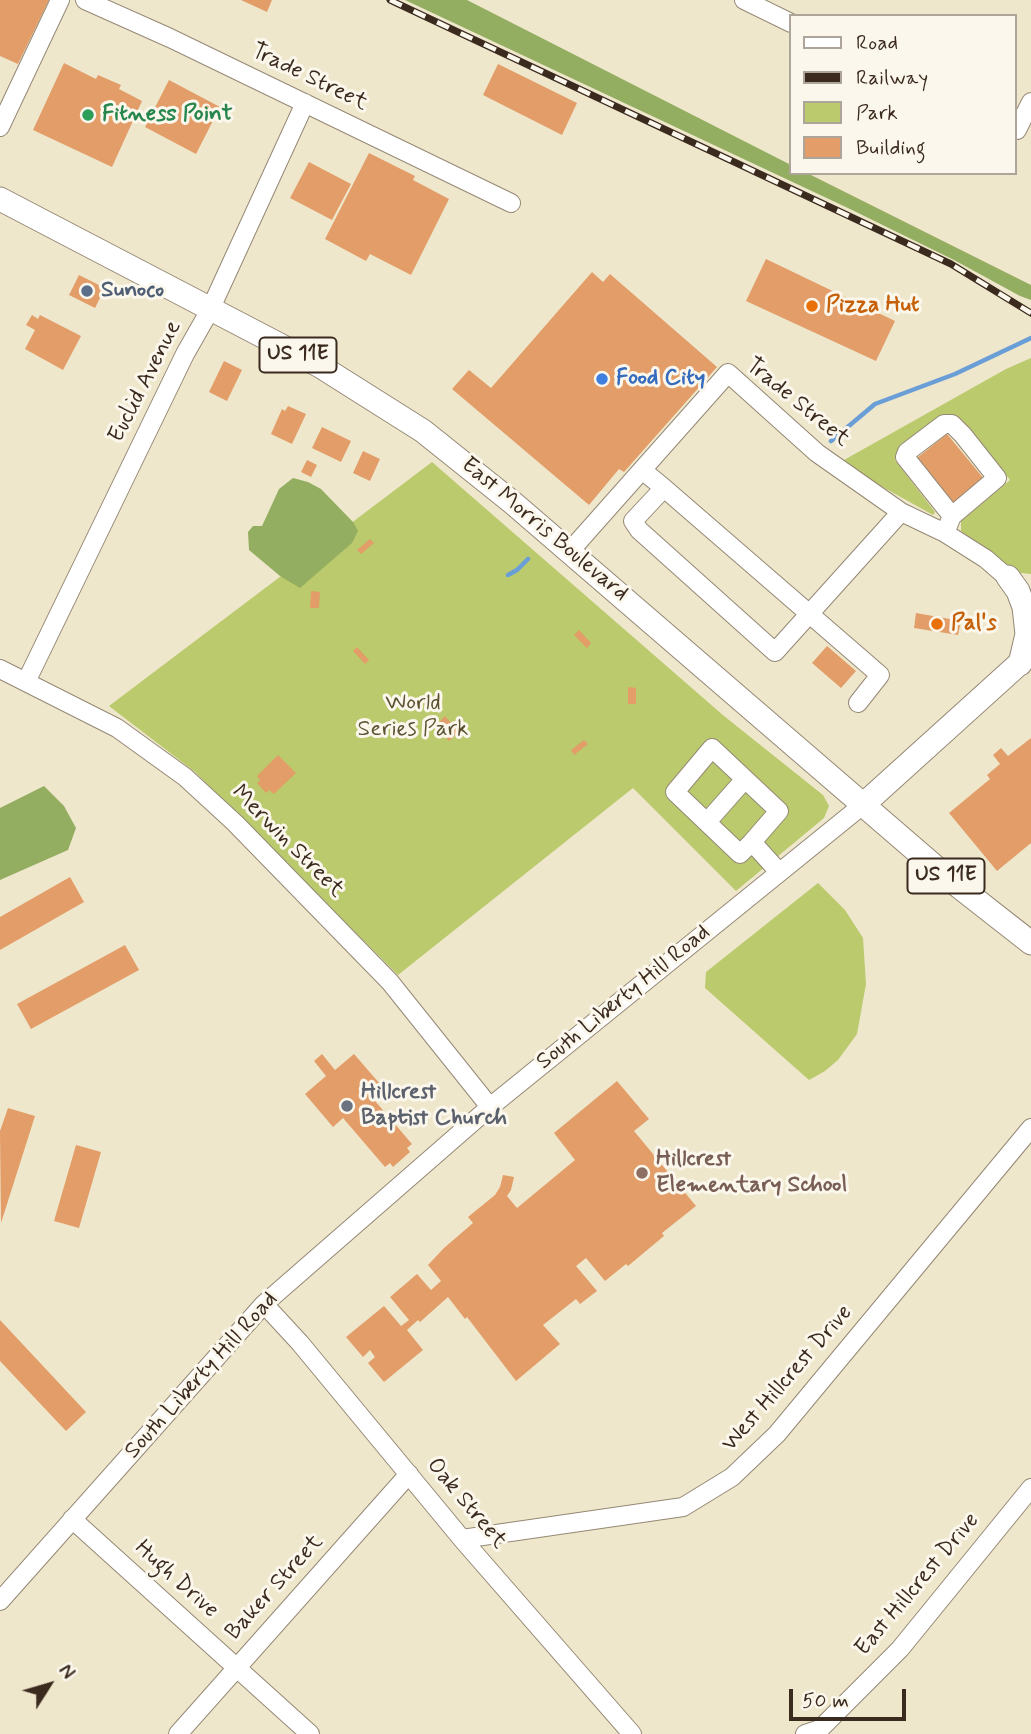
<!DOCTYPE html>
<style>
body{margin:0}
#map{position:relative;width:1031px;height:1734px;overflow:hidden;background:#efe7cc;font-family:Mynerve,sans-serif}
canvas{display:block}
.legend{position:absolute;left:789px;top:14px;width:228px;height:161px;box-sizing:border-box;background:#fbf7ec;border:2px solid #aea59a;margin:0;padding:9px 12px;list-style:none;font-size:21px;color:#3b2a1e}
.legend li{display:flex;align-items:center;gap:14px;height:35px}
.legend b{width:35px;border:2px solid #aea59a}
.north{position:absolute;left:14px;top:1650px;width:70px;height:70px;-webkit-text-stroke:5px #fbf7ec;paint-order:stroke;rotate:53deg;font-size:19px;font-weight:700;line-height:28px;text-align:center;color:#3b2a1e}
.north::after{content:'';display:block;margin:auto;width:24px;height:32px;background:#3b2a1e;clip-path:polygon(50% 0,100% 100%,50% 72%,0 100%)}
.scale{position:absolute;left:789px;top:1689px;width:117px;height:32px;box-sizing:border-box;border:4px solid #3b2a1e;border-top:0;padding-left:9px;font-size:21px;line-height:24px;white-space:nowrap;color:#3b2a1e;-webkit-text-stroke:5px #fbf7ec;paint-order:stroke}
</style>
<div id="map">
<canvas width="1031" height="1734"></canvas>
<ul class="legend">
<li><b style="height:9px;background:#fff"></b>Road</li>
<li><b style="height:9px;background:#3b2a1e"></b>Railway</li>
<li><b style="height:19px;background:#baca6c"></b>Park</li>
<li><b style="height:19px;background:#e29d68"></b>Building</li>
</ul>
<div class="north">N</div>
<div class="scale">50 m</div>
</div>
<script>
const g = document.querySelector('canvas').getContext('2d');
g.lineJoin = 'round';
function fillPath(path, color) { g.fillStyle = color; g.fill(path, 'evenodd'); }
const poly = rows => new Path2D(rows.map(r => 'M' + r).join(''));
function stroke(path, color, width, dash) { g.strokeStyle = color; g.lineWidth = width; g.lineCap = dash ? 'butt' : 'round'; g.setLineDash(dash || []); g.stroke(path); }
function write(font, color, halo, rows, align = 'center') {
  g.font = font + ' Mynerve,sans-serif'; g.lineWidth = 6; g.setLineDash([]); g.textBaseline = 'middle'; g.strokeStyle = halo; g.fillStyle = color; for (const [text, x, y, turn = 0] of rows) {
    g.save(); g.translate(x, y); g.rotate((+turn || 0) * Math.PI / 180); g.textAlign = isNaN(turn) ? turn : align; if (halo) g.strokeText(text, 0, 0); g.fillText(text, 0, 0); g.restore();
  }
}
fillPath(poly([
 [1031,358,1031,574,1012,572,961,531,961,521,1010,480,964,423,953,419,895,455,895,460,935,512,933,515,863,476,844,460,1006,369],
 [432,462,724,716,823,795,829,806,824,818,736,891,633,788,398,975,195,772,109,706],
 [818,883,845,910,863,938,866,984,857,1034,838,1060,825,1071,809,1080,705,988,706,972]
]), '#baca6c');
fillPath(poly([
 [405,0,467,0,791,165,791,173,807,173,1031,285,1031,300,1020,296,954,260,850,209],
 [293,478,308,482,321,489,353,522,358,531,352,543,300,588,280,576,249,550,248,532,253,526,262,526,279,489],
 [44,786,64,806,76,828,68,850,0,880,0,808]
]), '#93ae60');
stroke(poly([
 [831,441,875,404,955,374,1031,338],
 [508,575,517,570,528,559]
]), '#6a9ed6', 4.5);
fillPath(poly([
 [0,0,49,0,18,64,0,56],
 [241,0,272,0,267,12],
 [64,63,96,79,98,75,121,85,119,89,142,101,112,167,33,130],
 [498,64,577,103,562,135,483,95],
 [169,80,220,107,196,154,145,127],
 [369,153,415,176,413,180,449,199,411,275,370,254,366,261,325,239],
 [309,162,351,184,332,220,290,198],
 [766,259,895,321,876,361,746,301],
 [592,272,603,282,610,274,717,367,624,472,619,469,589,505,452,389,469,370,491,388],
 [79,275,105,288,95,308,69,295],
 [32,315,38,319,40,315,81,336,63,370,25,349,35,330,26,325],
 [224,361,242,370,227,401,209,392],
 [288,406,306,414,292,444,271,434,282,409,285,411],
 [322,427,351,441,341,462,312,448],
 [947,434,984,479,954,503,917,458],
 [363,451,380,459,370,481,353,473],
 [307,460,317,465,311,477,301,472],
 [370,539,374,543,361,554,357,550],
 [311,591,320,592,319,608,310,608],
 [916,613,961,621,958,635,914,628],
 [579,630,591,643,587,648,574,635],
 [827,646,856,671,841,688,812,663],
 [357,647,369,660,365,664,353,651],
 [628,687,636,688,636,704,628,704],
 [445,716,459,732,449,741,439,730,442,727,438,723],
 [1031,738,1031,843,997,871,949,813,990,779,987,775,1000,764,993,755,1001,748,1008,756],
 [584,740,588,744,574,755,571,750],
 [278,755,296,773,274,794,269,790,266,793,257,783,260,780,257,776],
 [70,877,84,902,0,950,0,917],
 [125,945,139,970,31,1029,17,1004],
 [322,1054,335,1070,354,1054,380,1084,369,1094,412,1144,407,1148,410,1152,393,1167,390,1163,385,1167,343,1118,333,1127,305,1094,326,1076,314,1061],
 [617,1081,649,1119,634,1131,696,1206,662,1233,664,1236,628,1266,626,1264,605,1281,586,1258,576,1266,597,1291,580,1304,576,1299,543,1325,560,1344,516,1381,467,1317,465,1319,448,1297,420,1322,418,1320,407,1330,423,1350,384,1382,368,1363,375,1357,370,1350,363,1357,346,1337,384,1306,401,1326,409,1320,390,1297,417,1274,431,1290,441,1281,428,1265,444,1248,473,1223,468,1217,495,1195,500,1187,503,1175,514,1177,511,1190,507,1196,517,1208,575,1160,554,1133],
 [8,1108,35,1116,1,1223,0,1131],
 [76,1145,101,1152,79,1228,54,1221],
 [0,1320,86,1412,66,1431,0,1361]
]), '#e29d68');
const minor = poly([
 [85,0,170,38,511,203],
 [744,0,791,23],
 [0,127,60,0],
 [1017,130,1031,102],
 [642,470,664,488,633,521,639,530,775,652,901,512],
 [664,488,880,675,858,703],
 [945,533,952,516,997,478,963,435,952,424,944,424,907,452,905,457,952,516],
 [570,551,728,373,817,453,901,512,945,533,986,559,1017,586],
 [0,669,117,728,185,777,235,823,390,982,490,1107],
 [26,682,185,354,210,310,305,103],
 [707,822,745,779],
 [752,842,740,854,675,792,712,748,779,811,752,842,779,872],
 [264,1304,300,1343,462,1539,632,1734],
 [72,1519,310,1734],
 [462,1539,683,1507,732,1477,777,1434,1031,1128],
 [0,1601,264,1304,490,1107,864,804],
 [178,1734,409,1474],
 [805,1734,820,1729,900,1649,1031,1488]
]);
const major = poly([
 [0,199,320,366,423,431,513,503,948,878,1031,943],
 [1008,577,1018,591,1024,607,1027,634,1020,664],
 [864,804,1031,653]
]);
stroke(minor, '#958875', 20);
stroke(major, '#958875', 25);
stroke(minor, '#fff', 18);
stroke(major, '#fff', 23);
const rail = poly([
 [390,0,951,264,1031,313]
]);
stroke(rail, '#3b2a1e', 7);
stroke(rail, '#fbf7ec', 4.5, [13]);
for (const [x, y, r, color] of [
 [88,115,7,"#2e9e5b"],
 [87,291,7,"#5c6f8a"],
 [812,306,7,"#e8710a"],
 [602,379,7,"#3f7fe0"],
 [937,624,7,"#e8710a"],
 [347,1106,7,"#6b7280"],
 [642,1173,7,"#8d6e63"]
]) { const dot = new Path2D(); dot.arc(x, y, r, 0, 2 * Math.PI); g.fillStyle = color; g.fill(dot); stroke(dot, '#fbf7ec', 2.5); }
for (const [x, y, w] of [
 [298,355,77],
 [946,876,77]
]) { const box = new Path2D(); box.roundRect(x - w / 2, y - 17.5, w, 35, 5); g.fillStyle = '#fbf7ec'; g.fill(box); stroke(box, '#3b2a1e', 2); }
write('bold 21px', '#3b2a1e', null, [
 ["US 11E",298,355],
 ["US 11E",946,876]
]);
write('23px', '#3b2a1e', '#fbf7ec', [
 ["Trade Street",309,78,26],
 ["Euclid Avenue",146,382,-63],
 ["Trade Street",797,403,39],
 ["East Morris Boulevard",544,530,40],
 ["Merwin Street",287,842,45],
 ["South Liberty Hill Road",624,998,-39],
 ["South Liberty Hill Road",202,1376,-48],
 ["West Hillcrest Drive",788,1379,-49],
 ["Oak Street",466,1504,50],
 ["Hugh Drive",176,1580,42],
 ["East Hillcrest Drive",918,1585,-50],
 ["Baker Street",275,1588,-48]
]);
write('bold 23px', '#27864d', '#fbf7ec', [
 ["Fitness Point",102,115]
], 'left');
write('bold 23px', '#4e5e75', '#fbf7ec', [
 ["Sunoco",101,291]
], 'left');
write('bold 23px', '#c56008', '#fbf7ec', [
 ["Pizza Hut",826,306],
 ["Pal's",951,624]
], 'left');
write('bold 23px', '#366cbe', '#fbf7ec', [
 ["Food City",616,379]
], 'left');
write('23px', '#5b5232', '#fbf7ec', [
 ["World",413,704],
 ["Series Park",413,730]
]);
write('bold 23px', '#5b616d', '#fbf7ec', [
 ["Hillcrest",361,1093],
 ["Baptist Church",361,1119]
], 'left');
write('bold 23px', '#785e54', '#fbf7ec', [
 ["Hillcrest",656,1160],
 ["Elementary School",656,1186]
], 'left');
</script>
